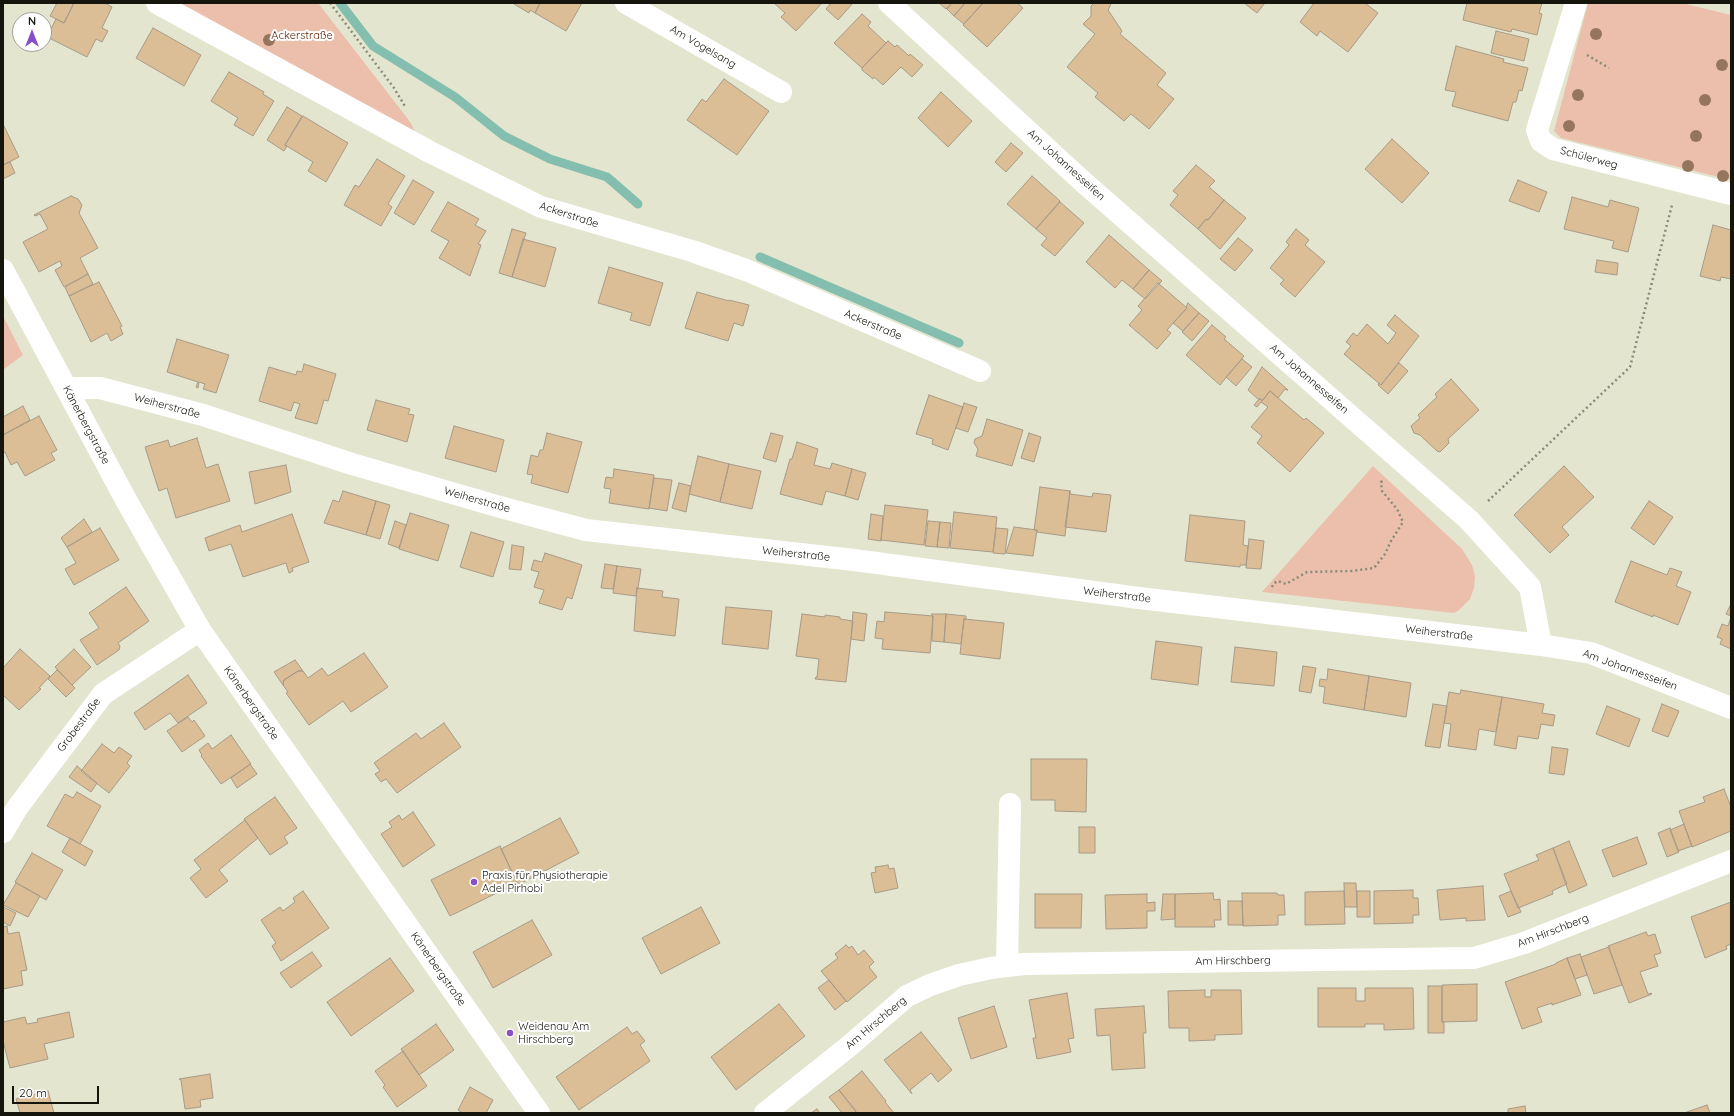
<!DOCTYPE html>
<meta charset="utf-8">
<style>
body{margin:0}
#map{position:relative;width:1734px;height:1116px;overflow:hidden;background:#e3e5ce;font-family:Quicksand,sans-serif}
canvas{display:block}
.frame{position:absolute;inset:0;border:4px solid #15150d;pointer-events:none}
.north{position:absolute;left:12px;top:12px;width:40px;height:40px;box-sizing:border-box;background:#fff;border:1px solid #a1a19e;border-radius:50%;rotate:0deg;font-size:11px;font-weight:700;line-height:16px;text-align:center;color:#15150d}
.north::after{content:'';display:block;margin:auto;width:14px;height:18px;background:#894fc6;clip-path:polygon(50% 0,100% 100%,50% 72%,0 100%)}
.scale{position:absolute;left:12px;top:1086px;width:87px;height:18px;box-sizing:border-box;border:2px solid #15150d;border-top:0;padding-left:5px;font-size:12px;line-height:14px;white-space:nowrap;color:#15150d;-webkit-text-stroke:3px #fff;paint-order:stroke}
</style>
<div id="map">
<canvas width="1734" height="1116"></canvas>
<div class="frame"></div>
<div class="north">N</div>
<div class="scale">20 m</div>
</div>
<script>
const g = document.querySelector('canvas').getContext('2d');
g.lineJoin = 'round';
function fillPath(path, color) { g.fillStyle = color; g.fill(path, 'evenodd'); }
const poly = rows => new Path2D(rows.map(r => 'M' + r).join(''));
function stroke(path, color, width, dash) { g.strokeStyle = color; g.lineWidth = width; g.lineCap = dash ? 'butt' : 'round'; g.setLineDash(dash || []); g.stroke(path); }
function write(font, color, halo, rows, align = 'center') {
  g.font = font + ' Quicksand,sans-serif'; g.lineWidth = 4; g.setLineDash([]); g.textBaseline = 'middle'; g.strokeStyle = halo; g.fillStyle = color; for (const [text, x, y, turn = 0] of rows) {
    g.save(); g.translate(x, y); g.rotate((+turn || 0) * Math.PI / 180); g.textAlign = isNaN(turn) ? turn : align; if (halo) g.strokeText(text, 0, 0); g.fillText(text, 0, 0); g.restore();
  }
}
fillPath(poly([
 [172,3,318,3,408,119,413,127,415,134],
 [1588,3,1682,3,1731,15,1731,180,1561,138,1554,131],
 [3,316,23,355,3,370],
 [1373,466,1462,549,1472,565,1475,576,1474,588,1470,599,1459,610,1454,613,1262,592]
]), '#ecbfad');
stroke(poly([
 [340,3,373,46,455,97,504,136,550,159,607,177,638,204],
 [760,257,959,343]
]), '#84beaf', 9);
const building = poly([
 [57,3,74,3,64,23,50,16,57,3],
 [74,3,105,3,112,7,102,28,108,31,102,42,96,39,87,57,47,37,56,19,64,23,74,3],
 [515,3,540,3,535,13,530,10,529,13,514,4,515,3],
 [540,3,582,3,566,31,535,13,540,3],
 [774,3,822,3,796,31,781,17,785,13,774,3],
 [831,3,853,3,838,20,826,9,831,3],
 [939,3,952,3,946,9,939,3],
 [952,3,965,3,954,16,947,9,952,3],
 [965,3,983,3,964,24,954,16,965,3],
 [983,3,1017,3,1023,8,987,47,963,25,983,3],
 [1094,3,1110,3,1111,4,1108,10,1122,31,1120,34,1166,73,1157,85,1174,99,1149,129,1131,114,1124,121,1095,97,1098,93,1067,67,1095,34,1083,24,1091,16,1091,6,1094,3],
 [1244,3,1265,3,1257,13,1244,3],
 [1314,3,1365,3,1378,13,1348,52,1320,31,1317,36,1300,22,1314,3],
 [1467,3,1542,3,1539,13,1542,14,1537,35,1512,29,1511,32,1463,20,1467,3],
 [862,14,871,22,868,26,886,43,862,68,834,43,862,14],
 [153,28,201,55,184,86,136,58,153,28],
 [1496,31,1529,39,1524,61,1491,53,1496,31],
 [888,41,895,47,897,45,909,56,910,54,923,65,912,77,901,67,883,85,874,77,873,79,862,70,862,68,888,41],
 [1456,46,1504,59,1503,62,1528,68,1522,91,1519,90,1516,102,1513,102,1508,121,1452,106,1456,92,1445,90,1456,46],
 [229,72,264,92,263,94,274,101,253,136,234,125,238,118,211,101,229,72],
 [724,79,769,111,737,155,687,120,702,99,706,102,724,79],
 [941,92,972,121,948,147,918,118,941,92],
 [287,107,302,116,285,145,287,146,284,151,267,140,287,107],
 [303,116,348,143,326,182,308,171,313,162,285,145,303,116],
 [3,124,19,157,3,165,3,124],
 [1392,139,1429,173,1402,203,1365,169,1392,139],
 [1011,143,1023,153,1006,172,995,162,1011,143],
 [377,159,405,176,388,204,392,207,381,226,344,205,355,185,359,187,377,159],
 [10,162,15,173,3,179,3,165,10,162],
 [1196,165,1215,181,1209,187,1224,200,1208,220,1206,219,1198,229,1170,205,1178,195,1173,191,1196,165],
 [1032,176,1060,201,1036,229,1007,204,1032,176],
 [413,180,434,192,414,225,394,213,413,180],
 [1518,180,1547,192,1539,212,1509,201,1518,180],
 [71,196,78,199,82,205,79,213,98,248,80,258,88,274,64,287,55,270,62,266,60,261,39,272,23,242,48,229,40,214,35,216,34,215,71,196],
 [1572,197,1608,207,1610,200,1639,208,1628,252,1612,248,1614,241,1564,229,1572,197],
 [1224,200,1246,218,1220,249,1198,229,1206,219,1208,220,1224,200],
 [448,202,479,219,475,225,486,231,478,244,481,245,470,276,439,258,449,241,431,231,448,202],
 [1060,202,1084,223,1055,256,1041,245,1047,238,1036,229,1060,202],
 [1713,225,1731,230,1731,279,1721,277,1720,281,1700,276,1713,225],
 [512,229,526,233,512,277,499,273,512,229],
 [1296,229,1309,240,1305,245,1325,262,1295,297,1280,284,1284,280,1270,268,1289,245,1286,242,1296,229],
 [1109,235,1149,270,1133,289,1122,280,1115,288,1086,262,1109,235],
 [1238,238,1253,250,1235,271,1220,259,1238,238],
 [523,239,556,248,545,287,512,277,523,239],
 [1597,260,1618,263,1617,275,1595,272,1597,260],
 [609,267,663,283,650,326,630,320,632,313,598,303,609,267],
 [1149,270,1162,281,1145,299,1133,289,1149,270],
 [88,274,93,284,69,296,65,287,88,274],
 [99,282,122,326,120,327,123,334,111,341,107,333,91,342,69,296,99,282],
 [1158,283,1187,308,1167,330,1171,333,1157,349,1129,325,1142,310,1138,306,1158,283],
 [697,292,729,301,729,300,749,305,743,326,734,323,728,341,685,328,697,292],
 [1188,303,1199,313,1183,331,1173,323,1187,308,1186,307,1188,303],
 [1199,313,1209,321,1192,341,1182,332,1199,313],
 [1395,315,1419,336,1381,385,1344,354,1351,346,1346,342,1353,333,1357,336,1367,324,1388,344,1396,333,1387,325,1395,315],
 [1212,325,1226,337,1224,339,1244,356,1220,385,1186,355,1212,325],
 [177,339,229,355,216,393,203,389,205,384,199,382,198,388,196,387,198,382,167,372,177,339],
 [1242,359,1252,367,1236,386,1226,377,1242,359],
 [1399,363,1408,371,1388,394,1378,385,1379,383,1381,385,1399,363],
 [304,364,336,374,328,401,324,400,317,424,295,418,300,404,294,402,291,411,259,401,269,367,296,375,297,371,302,372,304,364],
 [1262,367,1288,390,1287,390,1285,389,1278,398,1270,391,1262,401,1260,398,1259,400,1248,390,1262,367],
 [1451,379,1479,410,1448,439,1449,443,1440,452,1437,451,1420,435,1414,433,1411,426,1420,418,1418,415,1437,397,1435,394,1451,379],
 [1270,391,1304,420,1306,418,1324,433,1290,472,1257,443,1262,436,1251,427,1268,407,1261,402,1257,407,1254,405,1260,398,1262,401,1270,391],
 [929,395,963,407,948,450,932,444,933,439,916,434,929,395],
 [376,400,410,409,408,414,414,415,407,442,367,430,376,400],
 [964,403,977,407,968,432,956,428,964,403],
 [23,406,30,420,3,435,3,417,23,406],
 [39,416,57,450,51,453,55,460,25,476,17,462,11,465,5,452,3,453,3,435,39,416],
 [987,419,1023,430,1012,466,976,456,978,449,974,443,975,439,982,436,987,419],
 [454,426,504,440,496,472,445,458,454,426],
 [547,433,582,442,568,493,531,483,533,475,527,474,531,455,538,457,540,450,543,450,547,433],
 [771,433,783,436,776,462,763,458,771,433],
 [1029,433,1041,437,1034,462,1021,458,1029,433],
 [197,438,206,468,218,464,230,501,176,518,167,488,159,491,145,447,168,440,170,447,197,438],
 [797,442,818,449,814,465,830,469,832,463,852,469,845,496,826,491,822,505,780,494,790,459,792,459,797,442],
 [698,456,729,464,720,502,689,494,698,456],
 [729,464,761,471,752,509,720,502,729,464],
 [286,465,291,492,255,504,249,472,286,465],
 [1564,466,1594,497,1562,527,1569,535,1550,553,1514,515,1564,466],
 [614,469,654,475,649,509,609,503,611,489,604,488,606,477,613,478,614,469],
 [852,469,866,473,858,500,845,496,852,469],
 [654,478,672,480,667,511,649,508,654,478],
 [679,483,691,486,686,512,672,508,679,483],
 [1040,487,1070,491,1065,536,1037,532,1037,530,1034,530,1040,487],
 [343,491,376,501,366,535,324,523,333,500,339,502,343,491],
 [1070,491,1070,494,1092,497,1093,493,1111,495,1106,532,1065,527,1070,491],
 [376,501,390,505,380,539,366,535,376,501],
 [1649,501,1673,517,1654,545,1631,528,1649,501],
 [885,505,928,510,924,545,881,540,885,505],
 [954,512,997,517,993,552,950,548,954,512],
 [410,513,449,525,438,561,399,549,410,513],
 [292,514,309,562,292,568,293,571,289,573,286,563,243,577,231,544,209,551,205,538,240,525,242,532,292,514],
 [871,514,883,516,881,541,868,539,871,514],
 [1190,515,1245,521,1243,545,1248,546,1246,565,1240,565,1240,567,1185,561,1190,515],
 [84,519,92,532,67,547,61,538,84,519],
 [395,521,406,525,399,548,388,544,395,521],
 [928,521,940,522,937,547,925,546,928,521],
 [940,522,951,523,949,548,937,547,940,522],
 [1014,527,1037,530,1033,556,1006,553,1014,527],
 [100,528,119,560,74,585,65,569,76,563,67,547,100,528],
 [996,528,1008,529,1005,554,993,553,996,528],
 [471,532,504,542,493,577,460,567,471,532],
 [1249,539,1264,541,1261,569,1246,568,1249,539],
 [512,545,524,547,521,570,509,569,512,545],
 [545,553,582,565,572,599,567,597,562,610,539,603,544,590,534,587,539,572,531,570,534,560,542,562,545,553],
 [1631,561,1667,575,1670,568,1682,572,1676,586,1691,592,1678,625,1653,615,1653,617,1615,602,1631,561],
 [605,564,617,566,613,589,601,588,605,564],
 [617,566,641,569,638,588,637,588,636,596,613,593,617,566],
 [126,587,149,621,118,643,120,646,119,650,97,665,80,640,99,628,89,613,126,587],
 [637,588,663,591,662,597,679,599,675,636,634,631,637,588],
 [1731,604,1731,616,1726,614,1731,604],
 [726,607,772,611,768,649,722,644,726,607],
 [853,612,867,614,864,641,851,639,853,612],
 [885,612,933,616,930,653,882,649,883,639,875,638,877,621,884,622,885,612],
 [802,614,825,617,825,615,840,617,840,619,853,621,846,682,815,679,816,677,817,677,819,659,796,656,802,614],
 [932,614,946,614,944,642,932,641,933,616,932,616,932,614],
 [946,614,966,616,966,619,964,619,961,644,944,642,946,614],
 [1731,617,1731,649,1720,644,1722,639,1717,637,1722,624,1728,626,1731,617],
 [964,619,1004,623,1000,659,960,654,964,619],
 [1156,641,1202,647,1198,685,1151,679,1156,641],
 [1235,647,1277,652,1274,686,1231,682,1235,647],
 [20,649,50,676,39,688,41,689,19,710,3,695,3,668,20,649],
 [74,649,91,667,72,685,55,667,74,649],
 [364,653,388,687,351,712,343,701,309,725,286,693,288,692,283,685,284,680,298,671,303,671,308,678,322,668,328,676,364,653],
 [295,660,303,671,298,671,284,680,283,685,274,672,295,660],
 [1303,666,1316,668,1311,693,1299,691,1303,666],
 [1328,669,1369,676,1364,710,1323,703,1325,687,1319,686,1320,679,1327,680,1328,669],
 [57,670,75,688,66,697,48,679,57,670],
 [188,675,207,703,178,723,170,713,145,730,134,713,188,675],
 [1369,676,1411,683,1406,717,1364,710,1369,676],
 [1461,690,1502,697,1496,732,1479,729,1476,750,1448,746,1451,724,1444,723,1449,692,1460,694,1461,690],
 [1502,697,1544,704,1542,713,1555,715,1553,726,1541,724,1538,739,1518,736,1516,749,1494,745,1502,697],
 [1433,704,1447,706,1440,748,1425,746,1433,704],
 [1662,704,1679,711,1668,737,1652,731,1662,704],
 [1607,706,1640,719,1629,747,1596,734,1607,706],
 [188,717,192,722,194,720,205,736,182,752,167,731,188,717],
 [444,723,461,747,397,793,386,779,381,782,375,774,380,771,374,763,416,733,421,739,444,723],
 [231,735,251,764,221,784,201,756,202,755,199,750,208,743,212,749,231,735],
 [102,744,114,753,119,747,132,756,127,763,130,766,109,793,81,771,102,744],
 [1552,747,1568,749,1564,775,1549,773,1552,747],
 [1031,759,1087,759,1086,812,1055,811,1055,800,1031,800,1031,759],
 [250,764,257,774,237,788,231,778,250,764],
 [77,766,97,783,91,792,69,777,77,766],
 [1724,789,1731,807,1731,831,1692,847,1679,811,1705,802,1703,797,1724,789],
 [77,792,101,806,80,844,47,826,65,794,73,798,77,792],
 [275,797,297,828,284,837,288,843,270,855,244,819,275,797],
 [413,812,435,845,403,867,381,834,392,827,389,822,399,815,402,820,413,812],
 [560,818,579,853,518,885,501,849,560,818],
 [245,820,258,838,219,870,228,881,206,898,190,878,201,869,194,860,245,820],
 [1684,824,1692,846,1678,851,1670,830,1684,824],
 [1079,827,1095,827,1095,853,1079,853,1079,827],
 [1670,828,1679,852,1667,857,1658,833,1670,828],
 [1637,837,1647,864,1613,877,1602,850,1637,837],
 [70,838,93,851,85,866,62,852,70,838],
 [1569,841,1587,885,1569,893,1553,848,1569,841],
 [500,846,517,883,450,916,431,880,500,846],
 [1553,848,1567,884,1552,891,1553,894,1518,908,1504,874,1539,860,1536,855,1553,848],
 [32,853,63,870,46,900,15,882,32,853],
 [888,865,889,869,894,868,898,888,875,893,871,873,876,872,875,867,888,865],
 [16,883,40,896,28,917,3,905,16,883],
 [1344,883,1356,883,1357,907,1345,907,1344,883],
 [1483,886,1485,920,1466,921,1466,918,1440,920,1437,890,1483,886],
 [1413,890,1413,898,1418,898,1419,915,1413,915,1413,923,1374,924,1374,891,1413,890],
 [303,891,329,928,281,961,272,946,276,943,261,920,280,907,283,911,295,902,293,898,303,891],
 [1344,891,1345,924,1305,925,1305,892,1344,891],
 [1357,891,1370,891,1370,917,1357,917,1357,891],
 [1511,891,1521,912,1508,917,1499,896,1511,891],
 [1213,893,1214,900,1220,899,1221,920,1214,920,1215,927,1175,927,1175,894,1213,893],
 [1242,893,1277,893,1278,895,1284,895,1285,915,1278,915,1278,925,1243,926,1242,893],
 [1035,894,1082,894,1081,928,1035,928,1035,894],
 [1147,894,1147,903,1155,902,1155,911,1147,911,1147,928,1106,929,1105,895,1147,894],
 [1163,894,1175,894,1175,919,1161,920,1163,894],
 [1228,901,1242,901,1243,925,1228,925,1228,901],
 [1731,902,1731,944,1726,946,1727,949,1705,958,1691,917,1731,902],
 [3,907,16,913,10,926,3,922,3,907],
 [701,907,720,943,661,974,642,938,701,907],
 [532,920,552,955,493,988,473,952,532,920],
 [7,926,8,934,19,932,27,970,21,971,23,985,3,989,3,927,7,926],
 [1646,932,1648,936,1655,934,1661,953,1654,955,1658,966,1640,972,1648,994,1651,993,1652,994,1629,1003,1608,946,1646,932],
 [846,945,849,948,852,946,858,955,864,950,874,962,869,967,877,977,847,1002,821,971,838,958,835,954,846,945],
 [1609,947,1622,985,1594,994,1581,957,1609,947],
 [312,952,322,966,291,988,280,973,312,952],
 [1580,954,1587,975,1575,979,1567,958,1580,954],
 [390,958,414,991,351,1036,327,1002,390,958],
 [1567,958,1581,995,1552,1005,1552,1003,1537,1008,1542,1022,1522,1029,1505,982,1556,964,1556,963,1567,958],
 [829,980,846,1001,835,1010,818,988,829,980],
 [1477,984,1477,1021,1442,1022,1442,985,1477,984],
 [1428,986,1442,986,1442,1022,1444,1022,1444,1033,1428,1033,1428,986],
 [1318,988,1356,988,1356,1001,1365,1001,1365,988,1413,988,1414,1029,1384,1030,1384,1024,1365,1024,1365,1027,1318,1027,1318,988],
 [1205,990,1205,997,1211,997,1211,990,1241,990,1242,1034,1215,1035,1215,1040,1189,1041,1189,1028,1169,1028,1168,991,1205,990],
 [1067,993,1074,1038,1068,1039,1071,1052,1037,1059,1033,1038,1036,1038,1029,1000,1067,993],
 [779,1004,805,1036,736,1090,711,1057,779,1004],
 [994,1006,1007,1047,971,1059,958,1018,994,1006],
 [1144,1006,1146,1033,1143,1033,1145,1068,1112,1070,1110,1035,1097,1036,1095,1009,1144,1006],
 [69,1012,74,1037,44,1044,48,1059,10,1068,3,1041,3,1022,25,1017,27,1024,38,1022,37,1019,69,1012],
 [436,1024,454,1050,419,1075,401,1049,436,1024],
 [627,1027,632,1034,637,1031,645,1041,640,1045,650,1061,579,1110,556,1077,627,1027],
 [921,1032,952,1070,938,1082,931,1073,910,1090,912,1094,884,1060,921,1032],
 [403,1051,427,1086,397,1107,383,1087,385,1085,375,1071,403,1051],
 [862,1071,886,1101,885,1102,894,1113,857,1113,839,1090,862,1071],
 [210,1074,213,1098,200,1100,201,1107,185,1109,181,1080,179,1079,210,1074],
 [470,1087,493,1100,486,1113,463,1113,458,1110,470,1087],
 [839,1090,856,1111,854,1113,842,1113,829,1097,839,1090],
 [48,1091,54,1113,20,1113,16,1099,48,1091],
 [1707,1105,1710,1113,1684,1113,1707,1105],
 [1525,1106,1526,1113,1508,1113,1508,1109,1525,1106],
 [817,1109,820,1113,811,1113,817,1109]
]);
fillPath(building, '#dbbe95');
stroke(building, '#a79a88', 1);
stroke(poly([
 [330,3,394,88,406,108],
 [1587,55,1609,68],
 [1488,501,1630,367,1672,205],
 [1272,587,1274,583,1278,581,1286,584,1307,572,1352,571,1374,568,1385,554,1391,541,1403,522,1397,509,1382,491,1381,482,1383,481]
]), '#888a79', 2.5, [2, 3]);
stroke(poly([
 [157,3,430,152,541,207,692,251,746,270,980,371],
 [626,3,781,92],
 [889,3,1081,180,1469,520,1530,587,1541,645,1591,653,1731,708],
 [1576,3,1537,130,1541,141,1553,149,1731,194],
 [3,270,126,500,200,630,539,1113],
 [67,388,100,388,203,415,352,464,500,507,586,530,854,560,1139,598,1541,645],
 [3,832,17,808,103,694,200,630],
 [1007,966,1010,804],
 [765,1113,848,1047,907,996,930,985,959,975,991,968,1024,964,1474,958,1524,943,1731,861]
]), '#fff', 22);
g.fillStyle = '#95765d';
for (const [x, y] of [
 [1596,34],
 [269,40],
 [1722,65],
 [1578,95],
 [1705,100],
 [1569,126],
 [1696,136],
 [1688,166],
 [1723,176]
]) { g.beginPath(); g.arc(x, y, 6, 0, 2 * Math.PI); g.fill(); }
for (const [x, y, r, color] of [
 [474,882,4,"#894fc6"],
 [510,1033,4,"#894fc6"]
]) { const dot = new Path2D(); dot.arc(x, y, r, 0, 2 * Math.PI); g.fillStyle = color; g.fill(dot); stroke(dot, '#fff', 1.5); }
write('11px', '#561c00', '#fff', [
 ["Ackerstraße",302,36]
]);
write('11px', '#15150d', '#fff', [
 ["Am Vogelsang",703,47,30],
 ["Schülerweg",1589,158,15],
 ["Am Johannesseifen",1066,165,42],
 ["Ackerstraße",569,215,18],
 ["Ackerstraße",873,325,23],
 ["Am Johannesseifen",1309,379,41],
 ["Weiherstraße",167,406,15],
 ["Känerbergstraße",86,425,62],
 ["Weiherstraße",477,500,16],
 ["Weiherstraße",796,554,6],
 ["Weiherstraße",1117,595,7],
 ["Weiherstraße",1439,633,7],
 ["Am Johannesseifen",1630,670,20],
 ["Känerbergstraße",251,703,55],
 ["Grobestraße",79,725,-53],
 ["Am Hirschberg",1553,931,-21],
 ["Am Hirschberg",1233,961,-1],
 ["Känerbergstraße",438,969,55],
 ["Am Hirschberg",876,1023,-40]
]);
write('11px', '#15150d', '#fff', [
 ["Praxis für Physiotherapie",482,876],
 ["Adel Pirhobi",482,889],
 ["Weidenau Am",518,1027],
 ["Hirschberg",518,1040]
], 'left');
</script>
